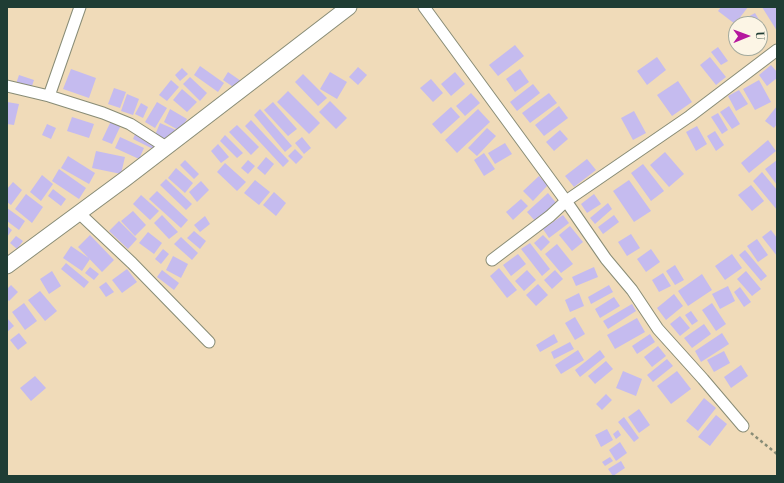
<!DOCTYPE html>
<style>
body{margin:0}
#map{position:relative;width:784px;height:483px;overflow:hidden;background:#f0dbb9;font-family:"Libre Bodoni",serif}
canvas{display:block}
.frame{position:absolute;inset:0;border:8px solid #1f3d34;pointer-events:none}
.north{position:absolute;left:728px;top:16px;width:40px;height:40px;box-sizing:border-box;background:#fcf5e5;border:1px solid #a4ab9e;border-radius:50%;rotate:89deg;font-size:11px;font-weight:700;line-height:16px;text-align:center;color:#1f3d34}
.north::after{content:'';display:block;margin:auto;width:14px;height:18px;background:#b5179e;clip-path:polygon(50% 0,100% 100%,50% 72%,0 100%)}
</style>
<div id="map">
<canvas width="784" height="483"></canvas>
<div class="frame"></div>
<div class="north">U</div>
</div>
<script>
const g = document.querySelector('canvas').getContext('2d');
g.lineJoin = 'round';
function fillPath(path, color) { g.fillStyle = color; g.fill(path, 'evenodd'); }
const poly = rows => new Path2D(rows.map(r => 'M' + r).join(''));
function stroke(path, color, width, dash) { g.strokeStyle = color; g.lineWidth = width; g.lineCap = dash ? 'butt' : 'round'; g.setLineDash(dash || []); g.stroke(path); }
fillPath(poly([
 [721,7,748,7,735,24,718,11],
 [762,7,777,7,777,31],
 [755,13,764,28,760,30,760,24,747,24,744,19],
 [515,45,524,56,498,76,489,65],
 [718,47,728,61,721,65,711,52],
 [657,57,666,70,647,85,637,71],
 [710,57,726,77,716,85,700,65],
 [771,65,777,72,777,78,767,86,759,75],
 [200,66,224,83,218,92,194,75],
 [358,67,367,75,358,85,349,77],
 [182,68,188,74,180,81,175,75],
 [71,69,96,78,89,98,63,89],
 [520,69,529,82,515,92,506,79],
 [228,72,241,81,236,89,223,80],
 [330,72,347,82,337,99,320,89],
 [455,72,465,84,451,96,441,84],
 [303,74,327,98,318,106,295,82],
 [19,75,34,80,31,89,16,84],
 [190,77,207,93,200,101,183,84],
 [431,79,443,93,433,102,420,88],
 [171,80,179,87,167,101,159,95],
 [759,80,771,102,755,110,743,89],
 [678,81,692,102,672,116,657,95],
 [533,84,540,93,517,111,510,102],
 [114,88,126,92,120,108,108,104],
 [182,89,197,102,187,112,173,100],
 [739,90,748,104,736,111,728,96],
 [288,91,320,123,309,134,277,102],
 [471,93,480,103,465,116,456,106],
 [549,93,557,103,530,123,522,113],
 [127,94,139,99,133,115,121,111],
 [330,101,347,118,336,129,319,112],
 [7,102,19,104,14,125,7,124],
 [157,102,167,108,155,128,145,122],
 [273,102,297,129,288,136,264,110],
 [141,103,148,107,143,118,135,114],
 [559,106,568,118,544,136,535,125],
 [729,106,740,124,732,129,720,112],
 [777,106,777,124,774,128,765,121],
 [451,107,460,117,441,134,432,124],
 [170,109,187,119,180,131,164,122],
 [260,109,292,146,285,152,254,115],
 [478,109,490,122,457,153,445,140],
 [634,111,646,133,633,140,621,118],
 [718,113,728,130,722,134,711,117],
 [72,117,94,124,89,138,67,131],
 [251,120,289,161,283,167,245,126],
 [111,121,121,125,112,144,102,140],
 [160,123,176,130,171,142,155,135],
 [47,124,56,128,51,139,42,135],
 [237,125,259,147,251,155,229,132],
 [697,126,707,144,696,151,686,132],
 [487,128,496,136,477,156,468,148],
 [560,130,568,139,554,151,546,142],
 [715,131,724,145,716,151,707,136],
 [136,132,157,143,153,149,133,139],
 [225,135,243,153,237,158,220,141],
 [120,137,144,148,139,159,115,148],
 [302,137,311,148,304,154,295,143],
 [768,140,776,151,749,173,741,163],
 [505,143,512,154,495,164,488,153],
 [218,144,229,157,221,163,211,151],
 [295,149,303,157,296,164,288,156],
 [96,151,125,157,121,174,92,168],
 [665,152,684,174,669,187,650,165],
 [484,153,495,169,484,176,474,160],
 [68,156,95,173,89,184,61,168],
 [266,157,274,164,265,175,257,168],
 [587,159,596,170,574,187,565,176],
 [185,160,199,174,194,179,180,165],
 [248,160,255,166,248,174,241,168],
 [777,160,777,185,765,169],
 [225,163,246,182,237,191,217,172],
 [643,164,664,191,651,201,631,173],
 [176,168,193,183,185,193,168,178],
 [59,169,86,188,79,199,52,181],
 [762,172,777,190,777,210,753,181],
 [42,175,53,184,41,201,30,192],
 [539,176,548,185,533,201,523,191],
 [166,179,192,204,186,210,160,185],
 [255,180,270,192,259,205,244,193],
 [629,180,651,211,634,222,613,191],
 [201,181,209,190,197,202,189,192],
 [13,182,22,190,11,205,7,202,7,189],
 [751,185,764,201,752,211,738,195],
 [53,189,66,199,61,206,48,196],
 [157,191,188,220,181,228,149,199],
 [274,192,286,203,276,216,263,205],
 [548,193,557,204,536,222,527,212],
 [26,194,43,207,32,223,15,209],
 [594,194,601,204,587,213,581,204],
 [141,195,159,211,150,220,133,204],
 [521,199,528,206,513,220,506,212],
 [608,203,612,209,595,224,590,218],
 [7,208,25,221,19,230,7,221],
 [133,211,146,225,135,236,121,221],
 [162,215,178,232,169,239,154,223],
 [563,215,569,223,549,238,543,229],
 [614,215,619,222,603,234,598,227],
 [205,216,210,224,200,232,194,225],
 [119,221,137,239,128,249,109,231],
 [7,226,12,230,7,237],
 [570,226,583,242,572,251,559,235],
 [771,230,777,238,777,256,762,237],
 [194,231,206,241,200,249,187,238],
 [148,232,162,243,154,254,139,243],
 [631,234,640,248,627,256,618,242],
 [90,235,114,260,102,272,78,247],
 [543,235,550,242,541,251,534,243],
 [16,236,23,241,17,249,10,243],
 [181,237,198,253,192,260,174,244],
 [757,239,768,255,758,262,747,246],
 [530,243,550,269,542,276,521,249],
 [557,244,573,264,561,273,545,254],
 [71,246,90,259,82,271,63,258],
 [163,249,169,254,161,264,155,259],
 [651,249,660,262,646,272,637,259],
 [745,250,767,276,761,281,739,255],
 [518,254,526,264,511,276,503,265],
 [732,254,742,268,725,280,715,266],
 [173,256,188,264,181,278,166,270],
 [66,263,89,282,84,288,61,269],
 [675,265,684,280,675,285,666,271],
 [90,267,99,274,94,280,85,273],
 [594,267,598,277,576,286,572,277],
 [499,268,517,290,507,298,490,276],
 [127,269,137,282,122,293,112,280],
 [162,270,179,283,174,290,157,277],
 [527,270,536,280,524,291,515,281],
 [555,270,563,279,552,289,544,280],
 [52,271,61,286,49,294,40,279],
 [746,271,761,289,752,296,737,279],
 [663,273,671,286,659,292,652,280],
 [702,274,712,290,688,306,678,291],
 [106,282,114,292,106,297,99,287],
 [538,284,548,295,536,306,526,295],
 [11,285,18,292,9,301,7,299,7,289],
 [609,285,613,292,591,304,588,297],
 [728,286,735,301,720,309,712,294],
 [740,287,751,302,744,307,734,292],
 [40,291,57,311,45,321,28,300],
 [579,293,584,306,570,312,565,300],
 [674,294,683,306,666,320,657,308],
 [614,297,620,306,600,318,595,309],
 [24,303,37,321,25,330,12,312],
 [712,303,726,324,716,331,702,310],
 [632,304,636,311,608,329,603,321],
 [691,311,698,321,692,325,685,315],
 [680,316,690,328,680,336,670,324],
 [575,317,585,334,575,340,565,323],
 [7,318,14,326,7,332],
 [637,318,645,332,615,349,607,335],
 [704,324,711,334,692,348,684,338],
 [19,333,27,343,18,350,10,340],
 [722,333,729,344,701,362,695,351],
 [554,334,558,342,540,352,536,345],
 [650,334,655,342,637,354,632,346],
 [570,342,574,349,554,359,551,352],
 [658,346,666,356,652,367,644,357],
 [578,350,584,360,561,374,555,365],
 [600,350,605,357,580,377,575,370],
 [724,351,730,363,714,372,707,360],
 [667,359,673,366,653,382,647,375],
 [606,361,613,369,595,384,588,376],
 [741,365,748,376,731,388,724,377],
 [623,371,642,379,636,396,616,388],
 [677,371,691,389,671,404,657,386],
 [35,376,46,388,31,401,20,388],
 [606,394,612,400,602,410,596,404],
 [704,398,716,408,698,431,686,421],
 [639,409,650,425,639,433,628,417],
 [716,415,727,424,710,446,698,437],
 [624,417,639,438,634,442,618,422],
 [607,429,613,440,601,447,595,435],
 [618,430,621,435,616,439,613,434],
 [620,442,627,453,616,461,609,450],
 [610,457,613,461,605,466,602,462],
 [621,461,625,468,613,476,608,469]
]), '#c5bbef');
const street = poly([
 [80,7,49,96,103,113,130,124,166,147],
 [424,7,566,201,606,259,632,290,658,329,703,379,743,426],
 [7,86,49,96],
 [79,213,132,263,209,342],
 [492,260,550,216,566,201,690,116,777,50]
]);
const secondary = poly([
 [7,266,125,179,349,7]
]);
stroke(street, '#888c76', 13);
stroke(secondary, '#888c76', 17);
stroke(poly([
 [751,433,777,454]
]), '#888c76', 2.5, [3, 3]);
stroke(street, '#fff', 11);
stroke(secondary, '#fff', 15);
</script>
